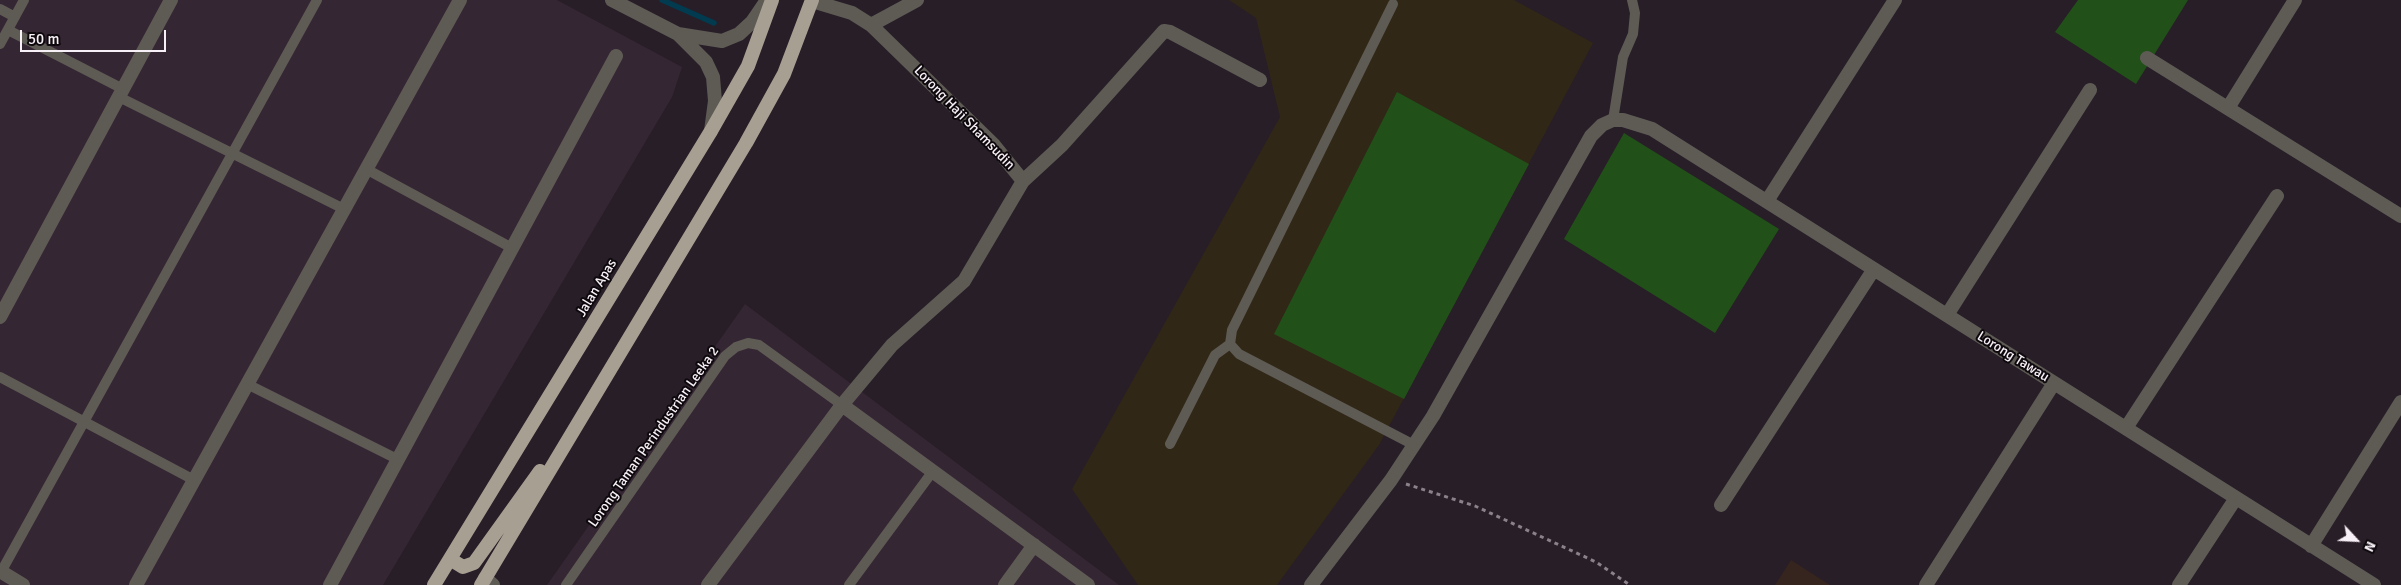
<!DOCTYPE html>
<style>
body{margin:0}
#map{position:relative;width:2401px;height:585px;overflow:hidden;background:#281e27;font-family:Signika,sans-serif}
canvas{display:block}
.north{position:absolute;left:2331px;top:515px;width:50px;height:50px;-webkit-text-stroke:4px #0e090d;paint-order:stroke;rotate:115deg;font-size:14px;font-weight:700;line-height:20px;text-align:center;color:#f8f0f7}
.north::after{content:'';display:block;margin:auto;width:18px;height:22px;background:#f8f0f7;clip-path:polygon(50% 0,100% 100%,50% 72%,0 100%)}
.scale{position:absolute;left:20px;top:30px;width:146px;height:22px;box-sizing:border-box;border:2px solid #f8f0f7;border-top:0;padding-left:6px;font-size:15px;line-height:18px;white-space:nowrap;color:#f8f0f7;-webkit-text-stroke:4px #0e090d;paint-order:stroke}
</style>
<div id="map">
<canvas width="2401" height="585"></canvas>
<div class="north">N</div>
<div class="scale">50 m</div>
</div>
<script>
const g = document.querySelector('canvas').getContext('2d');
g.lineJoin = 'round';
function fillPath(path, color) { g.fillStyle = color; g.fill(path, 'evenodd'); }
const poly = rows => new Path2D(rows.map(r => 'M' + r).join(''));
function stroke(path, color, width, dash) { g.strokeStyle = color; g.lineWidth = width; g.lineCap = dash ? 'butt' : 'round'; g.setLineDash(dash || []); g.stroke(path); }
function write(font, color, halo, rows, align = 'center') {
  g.font = font + ' Signika,sans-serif'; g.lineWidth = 4; g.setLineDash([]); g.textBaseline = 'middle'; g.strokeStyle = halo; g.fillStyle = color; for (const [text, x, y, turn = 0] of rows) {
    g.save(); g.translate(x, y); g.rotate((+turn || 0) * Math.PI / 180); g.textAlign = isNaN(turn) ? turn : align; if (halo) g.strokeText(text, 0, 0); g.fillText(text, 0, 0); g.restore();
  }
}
fillPath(poly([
 [1791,560,1830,585,1775,585]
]), '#36241e');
fillPath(poly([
 [0,0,557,0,682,67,672,97,383,585,0,585],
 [745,304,1119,585,547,585]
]), '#352633');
fillPath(poly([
 [1229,0,1514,0,1593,43,1379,445,1277,585,1138,585,1072,489,1280,117,1256,18]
]), '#312717');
fillPath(poly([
 [2078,0,2188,0,2136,84,2055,32],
 [1397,92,1529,164,1404,399,1274,334],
 [1624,133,1779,229,1715,333,1564,239]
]), '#215119');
stroke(poly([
 [662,0,714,23]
]), '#023a4f', 5.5);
stroke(poly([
 [1406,484,1475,506,1596,562,1630,585]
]), '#8b818a', 3, [4, 4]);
stroke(poly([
 [1393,4,1232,330,1230,344,1239,354,1414,445],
 [0,9,15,17],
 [8,30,123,89],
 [0,44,24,0],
 [119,97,344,209],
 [1613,120,1623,57,1633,34,1635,13,1632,0],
 [366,169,512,248],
 [0,377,194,480],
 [247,384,397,459],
 [1170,444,1215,355,1230,344],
 [1,572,317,0],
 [566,585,725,356,736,347,748,343,759,345,842,405],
 [849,585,933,471]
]), '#5e5b55', 10);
stroke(poly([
 [871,25,917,0],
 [2147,58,2401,216],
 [2228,108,2295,0],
 [1023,181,1062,145,1164,31,1170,32,1260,80],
 [1767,201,1895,0],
 [1947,315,2090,90],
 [0,317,171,0],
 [842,405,1088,585],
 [2126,428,2277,196],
 [1721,505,1874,269],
 [2311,546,2401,402],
 [0,571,23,585],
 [485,578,493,585],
 [136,585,460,0],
 [330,585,616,56],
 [708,585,842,405,892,345,964,281,1023,181,993,144,871,25,852,13,812,1],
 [1005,585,1034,545],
 [1311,585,1391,480,1433,416,1591,136,1602,125,1613,120,1623,120,1652,129,2374,585],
 [1926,585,2054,383],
 [2179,585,2236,498]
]), '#5e5b55', 14);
stroke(poly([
 [612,0,678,34,722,41,739,34,752,22,767,0],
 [678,34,706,62,713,77,715,101,711,131]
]), '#5e5b55', 14);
stroke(poly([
 [450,559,463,567,474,563,540,471],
 [434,585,711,131,748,66,772,0],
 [481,585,746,143,784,74,812,0]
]), '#a79f92', 14);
write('14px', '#f8f0f7', '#0e090d', [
 ["Lorong Haji Shamsudin",964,118,46],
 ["Jalan Apas",597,288,-59],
 ["Lorong Tawau",2013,357,32],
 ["Lorong Taman Perindustrian Leeka 2",654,437,-55]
]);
</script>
